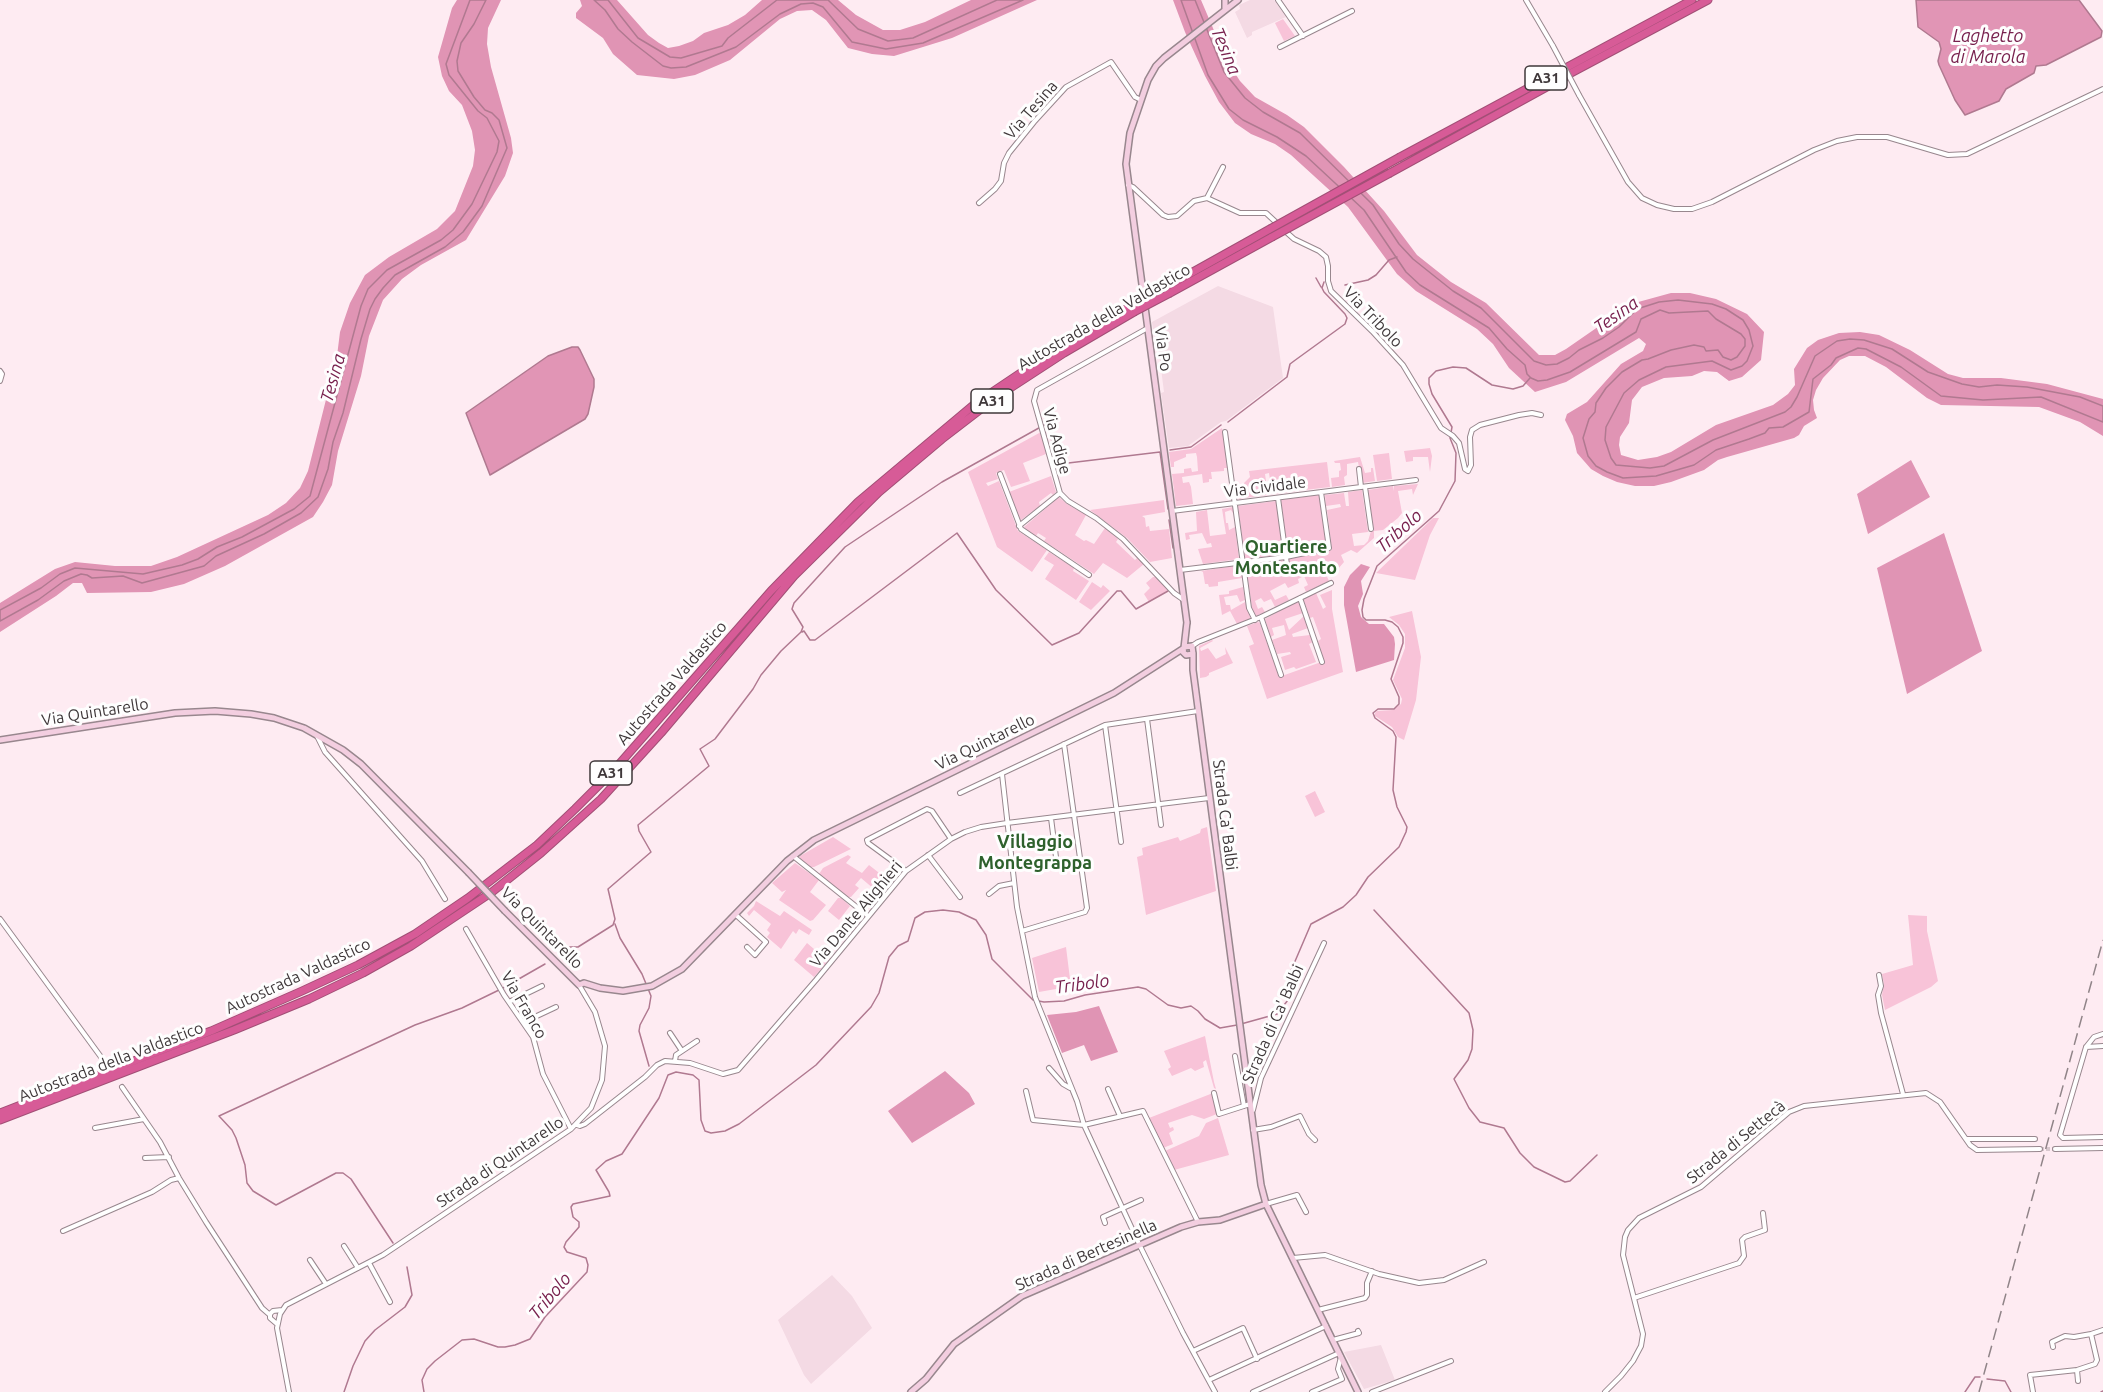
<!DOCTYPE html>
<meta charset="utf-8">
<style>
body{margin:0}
canvas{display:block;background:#feebf2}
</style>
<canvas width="2103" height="1392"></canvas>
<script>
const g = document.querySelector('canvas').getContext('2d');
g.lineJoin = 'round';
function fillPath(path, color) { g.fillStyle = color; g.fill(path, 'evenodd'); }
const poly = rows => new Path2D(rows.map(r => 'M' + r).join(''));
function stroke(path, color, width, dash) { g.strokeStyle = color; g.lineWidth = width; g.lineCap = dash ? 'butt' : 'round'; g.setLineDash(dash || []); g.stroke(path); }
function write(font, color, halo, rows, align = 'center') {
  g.font = font + ' Ubuntu,sans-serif'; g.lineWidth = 6; g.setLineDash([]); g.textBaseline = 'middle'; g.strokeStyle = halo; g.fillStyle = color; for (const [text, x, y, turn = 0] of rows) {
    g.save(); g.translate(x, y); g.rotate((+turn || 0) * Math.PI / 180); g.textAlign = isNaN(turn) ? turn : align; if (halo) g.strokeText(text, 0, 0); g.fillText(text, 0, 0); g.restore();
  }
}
fillPath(poly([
 [1250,0,1274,0,1286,17,1252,32,1252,35,1247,38,1235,12,1240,9,1239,5],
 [1218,286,1273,307,1283,378,1226,421,1221,422,1188,446,1169,448,1161,393,1164,392,1158,345,1155,344,1152,322],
 [832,1275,852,1296,872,1328,811,1384,804,1375,778,1320],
 [1381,1345,1395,1380,1364,1389,1344,1352]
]), '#f4dae4');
fillPath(poly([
 [1283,19,1295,36,1284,41,1275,23],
 [1222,428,1227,468,1224,468,1224,471,1211,472,1212,479,1209,479,1209,482,1203,483,1202,474,1182,477,1183,483,1189,482,1191,487,1193,504,1176,506,1172,474,1184,473,1184,469,1191,468,1192,472,1198,471,1197,457,1196,453,1186,454,1186,457,1174,462,1174,467,1171,467,1169,452,1191,449],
 [1041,432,1046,454,1023,463,1030,481,1011,487,1004,470,996,473,998,479,986,483,988,486,999,481,1018,531,1047,550,1032,572,997,547,968,472],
 [1430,448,1432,456,1430,472,1428,457,1413,457,1413,461,1406,462,1404,451],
 [1389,453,1392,479,1377,481,1373,455],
 [1360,457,1365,473,1371,472,1371,468,1373,468,1375,481,1362,483,1358,462,1347,464,1347,475,1344,477,1345,485,1332,487,1331,478,1339,477,1339,471,1341,470,1340,463,1335,463,1334,461],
 [1327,462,1330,487,1272,494,1269,473,1265,474,1268,495,1237,499,1235,488,1244,487,1244,483,1250,477,1249,471],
 [1051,476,1056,492,1053,495,1051,493,1039,502,1040,506,1021,520,1019,519,1009,492],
 [1418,484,1413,495,1412,489,1398,491,1402,513,1398,518,1383,530,1374,531,1374,538,1357,553,1351,550,1341,555,1344,562,1338,569,1334,562,1323,568,1329,581,1306,592,1304,587,1308,585,1304,576,1298,579,1299,583,1288,588,1285,583,1270,591,1275,600,1286,595,1289,600,1275,607,1271,599,1264,602,1261,598,1255,601,1258,609,1262,607,1265,612,1256,616,1252,608,1246,565,1284,560,1285,572,1290,571,1289,559,1332,550,1327,510,1341,507,1340,504,1326,506,1325,495,1344,493,1346,506,1349,506,1348,492,1362,490,1368,532,1352,534,1354,546,1364,545,1368,541,1371,531,1374,531,1368,490,1393,486,1394,491,1394,486],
 [1319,495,1326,546,1288,553,1281,500],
 [1059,497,1067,504,1086,515,1075,535,1084,541,1086,540,1094,544,1105,528,1118,539,1116,542,1135,560,1138,557,1144,564,1127,578,1103,563,1094,574,1044,541,1046,538,1038,533,1036,536,1025,529,1024,527],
 [1164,500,1165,512,1142,516,1145,518,1146,527,1149,526,1150,531,1169,529,1172,558,1150,562,1127,538,1090,510],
 [1276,501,1283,554,1245,559,1238,506],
 [1233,507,1233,513,1231,510,1225,512,1226,523,1228,523,1229,530,1235,527,1239,559,1203,564,1198,549,1212,547,1211,543,1207,544,1202,533,1189,535,1190,539,1186,540,1185,533,1197,531,1196,512,1207,510,1210,536,1226,534,1222,509],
 [1433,518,1439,518,1430,535,1415,580,1376,573],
 [1049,552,1074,568,1073,571,1089,581,1076,600,1045,579,1054,565,1044,559],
 [1241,565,1242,578,1218,582,1218,586,1209,587,1208,584,1205,584,1203,572,1201,571],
 [1153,577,1156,577,1168,590,1149,602,1144,594,1150,588,1146,583],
 [1092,582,1101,588,1103,585,1110,591,1091,610,1079,602],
 [1243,587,1245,600,1240,602,1237,595,1224,597,1226,605,1230,605,1231,610,1245,602,1251,619,1237,624,1230,611,1222,615,1219,595,1229,594,1229,591],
 [1332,590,1332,609,1343,672,1267,699,1249,646,1254,644,1247,626,1258,622,1260,623,1279,677,1324,661,1318,641,1321,639,1313,617,1310,618,1303,599,1316,593,1323,609,1326,607,1320,595],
 [1296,602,1300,603,1303,613,1285,619,1289,630,1304,616,1308,628,1292,634,1293,637,1310,635,1313,642,1309,644,1316,662,1296,669,1294,667,1285,670,1281,657,1291,654,1290,652,1277,654,1272,640,1286,635,1284,625,1272,628,1274,635,1271,637,1265,619],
 [1412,611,1421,657,1416,700,1404,740,1398,737,1392,727,1375,716,1375,713,1377,711,1393,710,1401,704,1402,699,1393,680,1405,648,1405,634,1399,625,1389,617],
 [1212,640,1213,641,1200,648,1201,651,1208,648,1216,659,1226,654,1225,647,1233,663,1209,673,1209,675,1206,677,1200,678,1199,646],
 [1315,791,1325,812,1315,817,1305,796],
 [1207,827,1216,891,1146,915,1137,857,1143,855,1142,848,1178,837,1180,841,1200,833,1201,829],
 [833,837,851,849,814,867,810,867,800,859,800,856],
 [848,855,851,857,846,863,857,870,862,873,869,865,892,883,881,895,861,878,855,885,859,888,851,897,848,897,819,874,823,868],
 [795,863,819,880,810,892,826,905,813,920,810,921,779,900,786,890,782,892,772,883],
 [838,898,841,898,850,906,839,920,828,911],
 [756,901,780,916,784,911,812,930,809,935,799,929,796,934,793,931,781,949,767,937,770,933,767,930,771,924,754,910,749,916,747,913,754,906],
 [1908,915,1927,916,1927,931,1938,981,1931,987,1885,1010,1882,995,1884,984,1882,974,1913,965],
 [807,943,828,961,814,977,794,960],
 [1066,947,1070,979,1056,989,1039,992,1032,958],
 [1205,1036,1214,1082,1216,1089,1214,1088,1206,1060,1203,1062,1204,1067,1195,1071,1191,1068,1172,1076,1168,1069,1171,1067,1164,1051],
 [1213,1093,1217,1114,1204,1119,1192,1115,1168,1123,1170,1128,1173,1127,1174,1130,1169,1133,1173,1144,1163,1148,1149,1118],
 [1218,1118,1229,1155,1174,1170,1165,1151,1199,1136,1206,1123]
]), '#f8c3d8');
fillPath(poly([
 [457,0,501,0,488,28,487,44,491,67,511,138,513,153,505,176,466,240,421,265,402,279,383,300,369,336,361,376,338,451,332,485,323,502,313,517,225,566,184,584,151,592,87,593,82,583,73,583,56,596,0,632,0,603,55,569,75,562,115,566,151,566,177,557,268,515,286,503,300,488,308,471,337,356,340,332,350,303,365,275,389,257,437,229,455,211,473,166,475,150,472,131,462,105,449,91,442,76,438,57,452,8],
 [580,0,617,0,648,35,659,43,668,48,679,46,693,41,704,33,728,25,745,15,762,0,838,0,856,15,883,30,900,30,925,22,971,0,1037,0,952,38,894,56,872,54,848,48,826,20,812,10,797,11,780,19,730,60,695,75,674,79,637,75,613,54,603,38,576,18,576,13,582,6],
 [1173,0,1201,0,1227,61,1240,81,1255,97,1287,115,1304,127,1344,167,1384,211,1417,255,1451,282,1486,303,1539,355,1555,355,1566,349,1631,304,1671,293,1690,293,1716,299,1747,314,1764,332,1761,360,1742,377,1729,381,1717,372,1704,371,1692,376,1664,378,1642,387,1632,400,1629,423,1620,437,1619,445,1621,455,1638,460,1657,457,1671,452,1716,425,1773,405,1788,394,1795,385,1794,369,1807,348,1818,340,1839,333,1860,332,1879,335,1910,350,1948,374,1963,378,2001,378,2047,384,2103,399,2103,436,2080,422,2039,407,1941,405,1927,398,1886,367,1865,356,1849,356,1840,360,1823,378,1816,390,1813,400,1814,410,1817,418,1804,426,1799,435,1794,438,1727,457,1718,460,1704,470,1671,482,1654,486,1635,486,1617,482,1603,476,1591,469,1577,453,1573,436,1565,420,1567,414,1587,402,1621,364,1643,351,1646,344,1639,338,1566,382,1535,392,1509,368,1493,344,1477,329,1416,291,1397,274,1348,207,1291,155,1275,144,1251,134,1235,123,1219,102,1205,76,1185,32],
 [1911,460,1930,497,1868,534,1857,494],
 [1944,533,1982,651,1907,694,1877,568],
 [1361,564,1370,567,1361,581,1363,594,1358,606,1361,617,1369,624,1384,624,1394,637,1395,644,1394,660,1356,672,1344,605,1344,587,1350,575],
 [1099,1006,1118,1052,1091,1061,1084,1045,1062,1053,1047,1015,1076,1012],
 [945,1071,969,1093,975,1104,912,1143,888,1111]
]), '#e094b4');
const water = poly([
 [470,0,486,0,474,24,461,43,457,61,458,71,474,97,485,110,492,113,499,120,507,148,482,206,463,232,445,247,395,275,383,288,375,299,370,309,361,339,343,413,333,442,328,469,318,497,301,513,264,534,216,556,204,566,142,583,123,576,92,578,87,575,81,574,64,581,38,600,0,621,0,610,41,588,60,574,75,568,143,574,182,565,198,559,217,547,242,537,294,509,310,496,361,306,368,289,387,270,441,240,453,230,472,204,497,152,499,141,487,118,478,111,449,75,446,64,470,0],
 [594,0,608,0,638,38,670,57,681,58,722,46,728,38,777,0,828,0,858,29,888,41,913,38,997,0,1023,0,923,43,886,49,852,42,823,7,813,3,801,4,780,14,736,47,686,67,671,68,663,66,632,42,618,29,605,10,594,0],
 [1181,0,1195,0,1224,72,1245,98,1263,112,1300,133,1373,205,1399,244,1413,259,1453,291,1481,308,1534,361,1546,365,1557,364,1569,358,1579,350,1603,338,1619,327,1637,309,1659,302,1678,300,1712,304,1726,309,1743,320,1749,330,1753,346,1747,361,1742,366,1731,370,1712,361,1666,367,1639,380,1624,393,1606,427,1605,440,1611,458,1616,465,1650,468,1664,466,1713,440,1785,412,1791,407,1797,397,1815,356,1837,341,1850,339,1864,340,1892,349,1928,372,1962,384,1979,387,1997,385,2027,387,2080,397,2103,406,2103,422,2041,397,1983,400,1941,396,1901,367,1866,349,1858,348,1836,358,1831,365,1813,379,1809,412,1783,427,1769,428,1765,433,1749,439,1716,450,1694,465,1656,476,1623,478,1607,472,1596,466,1588,456,1583,438,1589,419,1595,412,1596,403,1606,388,1622,372,1642,360,1648,359,1671,350,1694,345,1704,347,1706,351,1718,350,1723,357,1731,360,1737,357,1745,346,1745,339,1741,334,1716,319,1708,311,1669,313,1660,310,1641,319,1636,332,1570,372,1547,380,1538,381,1531,378,1527,374,1525,365,1507,349,1489,328,1420,285,1406,272,1364,210,1306,156,1277,137,1243,120,1229,109,1208,75,1181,0],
 [1916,0,2079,0,2102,31,2101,37,2046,65,2036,66,2034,73,2006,89,1999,101,1965,115,1955,100,1939,65,1938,61,1941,49,1939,42,1918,27,1916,0],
 [572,347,578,347,580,350,594,379,594,387,588,414,585,419,490,475,466,413,548,356,572,347]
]);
fillPath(water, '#e195b5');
stroke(water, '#b07990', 1.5);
stroke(poly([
 [1316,278,1321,287],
 [1345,285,1368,280,1376,275,1389,260,1397,257],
 [1228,422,1287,377,1290,364,1294,361,1345,324,1347,318,1345,314,1324,292,1322,288,1324,282],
 [1170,450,1191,447,1221,425],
 [1169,520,1173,548],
 [802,632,804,631,810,640,815,640,957,533,996,590,1052,645,1079,633,1117,591,1121,591,1136,609,1168,591],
 [1374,910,1469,1013,1473,1030,1472,1049,1468,1060,1454,1079,1469,1108,1480,1122,1504,1128,1520,1153,1534,1167,1565,1182,1570,1181,1597,1155],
 [615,924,620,938,642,974,651,996,649,1008,640,1025,639,1031,649,1066],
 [565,947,578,947,613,925,615,919,608,889,651,852,639,831,638,825,709,766,700,749,715,739,753,689,761,675,781,651,801,632,803,627,792,609,794,603,845,547,942,482,1046,424,1048,425,1057,463,1060,464,1160,452,1168,509],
 [503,988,545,964],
 [1241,1024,1277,1014,1288,1000,1290,973,1311,924,1343,907,1356,895,1368,877,1399,847,1406,832,1407,827,1397,807,1393,790,1396,737,1393,731,1375,718,1373,713,1378,709,1394,709,1399,704,1399,697,1391,679,1403,643,1403,637,1398,627,1392,622,1385,620,1366,620,1363,617,1362,610,1364,599,1377,566,1439,511,1455,481,1456,453,1450,438,1452,427,1432,394,1429,384,1429,378,1436,371,1453,367,1466,368,1492,385,1513,389,1523,386,1530,378],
 [393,1243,351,1179,343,1173,336,1173,276,1205,253,1191,247,1183,245,1165,236,1138,232,1130,219,1116,415,1025,462,1008,499,990],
 [1987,1379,2005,1381,2011,1392],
 [344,1392,353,1366,365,1341,375,1330,405,1307,412,1295,407,1267],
 [424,1392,422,1380,427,1369,435,1361,462,1340,474,1339,498,1347,505,1347,515,1345,530,1339,545,1317,587,1272,588,1265,586,1258,567,1252,564,1247,566,1242,579,1227,579,1222,573,1217,571,1207,573,1204,610,1196,609,1192,596,1170,606,1161,622,1154,659,1098,668,1075,676,1072,693,1075,699,1080,701,1120,705,1131,711,1133,725,1131,739,1124,816,1065,871,1007,879,993,889,957,898,946,908,941,915,918,925,912,943,910,959,912,976,920,986,935,992,959,1033,1000,1044,1002,1064,1001,1085,995,1138,987,1146,989,1168,1005,1181,1008,1191,1006,1198,1011,1205,1019,1220,1028,1237,1025],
 [1965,1392,1975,1377,1980,1377],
 [2101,1392,2103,1391]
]), '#b07990', 1.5);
stroke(poly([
 [2040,1149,2055,1149]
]), '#d8c7cd', 4, [4, 2]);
const street = poly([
 [1278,0,1303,36],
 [1526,0,1553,46],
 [1280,47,1352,11],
 [1579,95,1628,182,1642,198,1657,205,1674,209,1692,209,1712,202,1814,150,1837,141,1857,137,1887,137,1948,155,1967,154,2103,89],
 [1128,185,1133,187,1163,215,1168,217,1177,216,1194,201,1207,198,1240,213,1266,213,1280,226],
 [1207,198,1223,167],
 [979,203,995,189,1001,181,1004,163,1009,153,1034,122,1066,87,1111,62,1135,97,1141,100],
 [1285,231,1294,239,1319,251,1326,257,1328,266,1328,281,1331,291,1372,331,1403,365,1441,428,1453,436,1459,443,1465,469,1468,471],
 [1146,329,1037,390,1034,401,1060,493,1068,501,1096,518,1123,539,1174,593,1184,600],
 [0,371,2,374,0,381],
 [1225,432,1249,608,1255,620],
 [1359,469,1361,487],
 [1468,471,1471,465,1470,437,1472,430,1480,425,1519,415,1532,413,1541,415],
 [1000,474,1021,529,1089,575],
 [1365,487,1371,529],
 [1278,498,1288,572],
 [1172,511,1416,480],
 [1019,526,1060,493],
 [1180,570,1286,557,1329,548,1321,492],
 [1300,598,1322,662],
 [1261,617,1281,675],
 [1192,646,1198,642,1261,617,1331,583],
 [1147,719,1161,825],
 [1105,725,1121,842],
 [317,736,325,752,422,861,445,899],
 [1002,774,1017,907,1035,997,1041,1012,1077,1101,1084,1125,1140,1246,1183,1333,1215,1392],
 [960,793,1105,725,1198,711],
 [1051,818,1057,865],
 [928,855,960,897],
 [793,856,868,916],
 [906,871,868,843,867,840,927,809,932,811,951,839],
 [989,894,999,886,1014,883],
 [736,915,766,942,755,955,747,947],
 [0,919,101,1057],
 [466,929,504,995,533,1037,543,1074,571,1129],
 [1022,931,1085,912,1087,908,1064,744],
 [1879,975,1881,986,1878,995,1881,1013,1903,1094],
 [509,1002,542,986],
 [524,1022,556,1007],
 [670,1033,682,1051],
 [2103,1034,2094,1037,2086,1047,2060,1135,2063,1138,2103,1137],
 [2086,1047,2103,1046],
 [1235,1056,1244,1106],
 [675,1061,676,1055,697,1041],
 [1049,1068,1063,1084,1070,1088],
 [122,1087,160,1142,179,1178,206,1222,262,1308,270,1315],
 [1108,1089,1120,1116],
 [1026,1091,1033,1120,1084,1125,1143,1111,1198,1222],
 [1214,1093,1219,1114,1250,1104],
 [1253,1110,1261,1078,1324,943],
 [577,1125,580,1126,585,1124,645,1077,657,1065,665,1061,690,1063,723,1074,738,1070,816,980,906,871,951,839,965,832,981,827,1007,823,1209,798],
 [95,1128,144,1119],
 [1253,1130,1271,1127,1300,1116,1309,1134,1315,1140],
 [1967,1139,2035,1139],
 [2055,1149,2103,1148],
 [145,1158,169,1157],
 [1266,1204,1297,1195,1306,1212],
 [1105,1223,1103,1217,1141,1200],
 [63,1231,152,1192,171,1180,179,1178],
 [344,1246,358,1268],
 [1293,1258,1325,1255,1379,1274,1419,1283,1444,1280,1484,1262],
 [310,1260,326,1284],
 [369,1263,390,1302],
 [1634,1298,1739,1263,1744,1256,1742,1240,1745,1237,1765,1230,1763,1213],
 [1318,1310,1365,1298,1367,1295,1367,1283,1372,1271],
 [277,1324,270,1318,270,1314,273,1311,282,1310],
 [1333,1340,1359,1333,1358,1331],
 [2053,1347,2052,1342,2065,1336,2074,1337,2091,1334],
 [1193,1351,1243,1328,1257,1359],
 [2077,1370,2078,1381],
 [1209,1380,1326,1326],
 [289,1392,277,1328,280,1314,286,1305,383,1255,571,1129,591,1108,602,1080,605,1046,595,1012,579,985],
 [1253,1392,1339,1353],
 [1312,1392,1342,1379,1338,1369,1341,1357],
 [1372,1392,1451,1361],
 [1605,1392,1621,1376,1633,1361,1641,1346,1643,1334,1623,1255,1625,1237,1628,1230,1639,1218,1701,1187,1789,1112,1804,1106,1926,1093,1940,1102,1970,1145,1977,1150,2040,1149],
 [2033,1392,2030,1375,2077,1370,2095,1364,2097,1360,2091,1334,2103,1330]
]);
const secondary = poly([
 [1225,10,1225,0],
 [1187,623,1126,164,1130,133,1148,80,1156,66,1164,58,1238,0],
 [1184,648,1183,652,1186,655,1193,654,1192,646,1184,647],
 [1193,653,1193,670,1261,1185,1266,1204,1358,1392],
 [0,740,175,713,215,711,251,714,274,718,304,728,343,750,361,764,468,872],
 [505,911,579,985,584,983,600,988,623,991,652,986,682,969,787,861,814,840,1114,693,1184,648,1187,622],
 [911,1392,926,1379,954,1344,1022,1296,1181,1227,1198,1222,1220,1220,1266,1204]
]);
const highway = poly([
 [1571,73,1708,0],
 [1400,157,1692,0],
 [1390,173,1565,77],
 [1170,293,1272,237],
 [1148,297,1270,229],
 [492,892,541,853,601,799,661,733,794,576,879,492,942,439,998,396,1064,353,1134,312],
 [0,1113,211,1031,302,991,358,965,415,934,468,898,537,845,575,809,614,770,771,591,858,502,976,403,1058,348,1133,305],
 [0,1120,234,1030,309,999,363,973,411,946,486,896]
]);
stroke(street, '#98878e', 6);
stroke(secondary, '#98878e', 8);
stroke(highway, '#a24f76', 9);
stroke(street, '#fff', 4);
stroke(secondary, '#f3cee0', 5);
stroke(highway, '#d75b97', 7);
stroke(poly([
 [1979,1392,2103,940]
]), '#908488', 1.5, [12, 6]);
const streetBridge = poly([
 [1553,46,1579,95]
]);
const secondaryBridge = poly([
 [468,872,505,911]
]);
const highwayBridge = poly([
 [1270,229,1400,157],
 [1272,237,1390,173],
 [1133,305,1148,297],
 [1134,312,1170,293]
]);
stroke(streetBridge, '#98878e', 6, []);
stroke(secondaryBridge, '#98878e', 8, []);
stroke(highwayBridge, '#a24f76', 9, []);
stroke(streetBridge, '#fff', 4);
stroke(secondaryBridge, '#f3cee0', 5);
stroke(highwayBridge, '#d75b97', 7);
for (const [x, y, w] of [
 [1546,78,42],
 [992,401,42],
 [611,773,42]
]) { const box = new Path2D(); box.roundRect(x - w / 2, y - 12, w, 24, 4.5); g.fillStyle = '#fefefe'; g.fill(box); stroke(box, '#3f383a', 1.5); }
write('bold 15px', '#3f383a', null, [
 ["A31",1546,78],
 ["A31",992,401],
 ["A31",611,773]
]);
write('16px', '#3f383a', '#fefefe', [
 ["Via Tesina",1031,110,-49],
 ["Autostrada della Valdastico",1104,317,-30],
 ["Via Tribolo",1373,317,46],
 ["Via Po",1163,349,82],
 ["Via Adige",1057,441,75],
 ["Via Cividale",1265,487,-7],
 ["Autostrada Valdastico",672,683,-49],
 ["Via Quintarello",95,712,-9],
 ["Via Quintarello",985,742,-26],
 ["Strada Ca' Balbi",1225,815,83],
 ["Via Dante Alighieri",856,914,-50],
 ["Via Quintarello",542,928,45],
 ["Autostrada Valdastico",298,976,-25],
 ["Via Franco",524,1005,60],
 ["Strada di Ca' Balbi",1273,1024,-66],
 ["Autostrada della Valdastico",111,1062,-21],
 ["Strada di Settecà",1736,1142,-39],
 ["Strada di Quintarello",500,1162,-34],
 ["Strada di Bertesinella",1086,1255,-24]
]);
write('italic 18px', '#78214e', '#fefefe', [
 ["Laghetto",1988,36],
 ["di Marola",1988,57],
 ["Tesina",1226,51,67],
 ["Tesina",1616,315,-35],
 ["Tesina",333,378,-74],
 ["Tribolo",1399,531,-42],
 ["Tribolo",1082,984,-8],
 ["Tribolo",550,1296,-50]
]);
write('bold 18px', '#2e612c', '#fefefe', [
 ["Quartiere",1286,547],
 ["Montesanto",1286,568],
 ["Villaggio",1035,842],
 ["Montegrappa",1035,863]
]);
</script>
